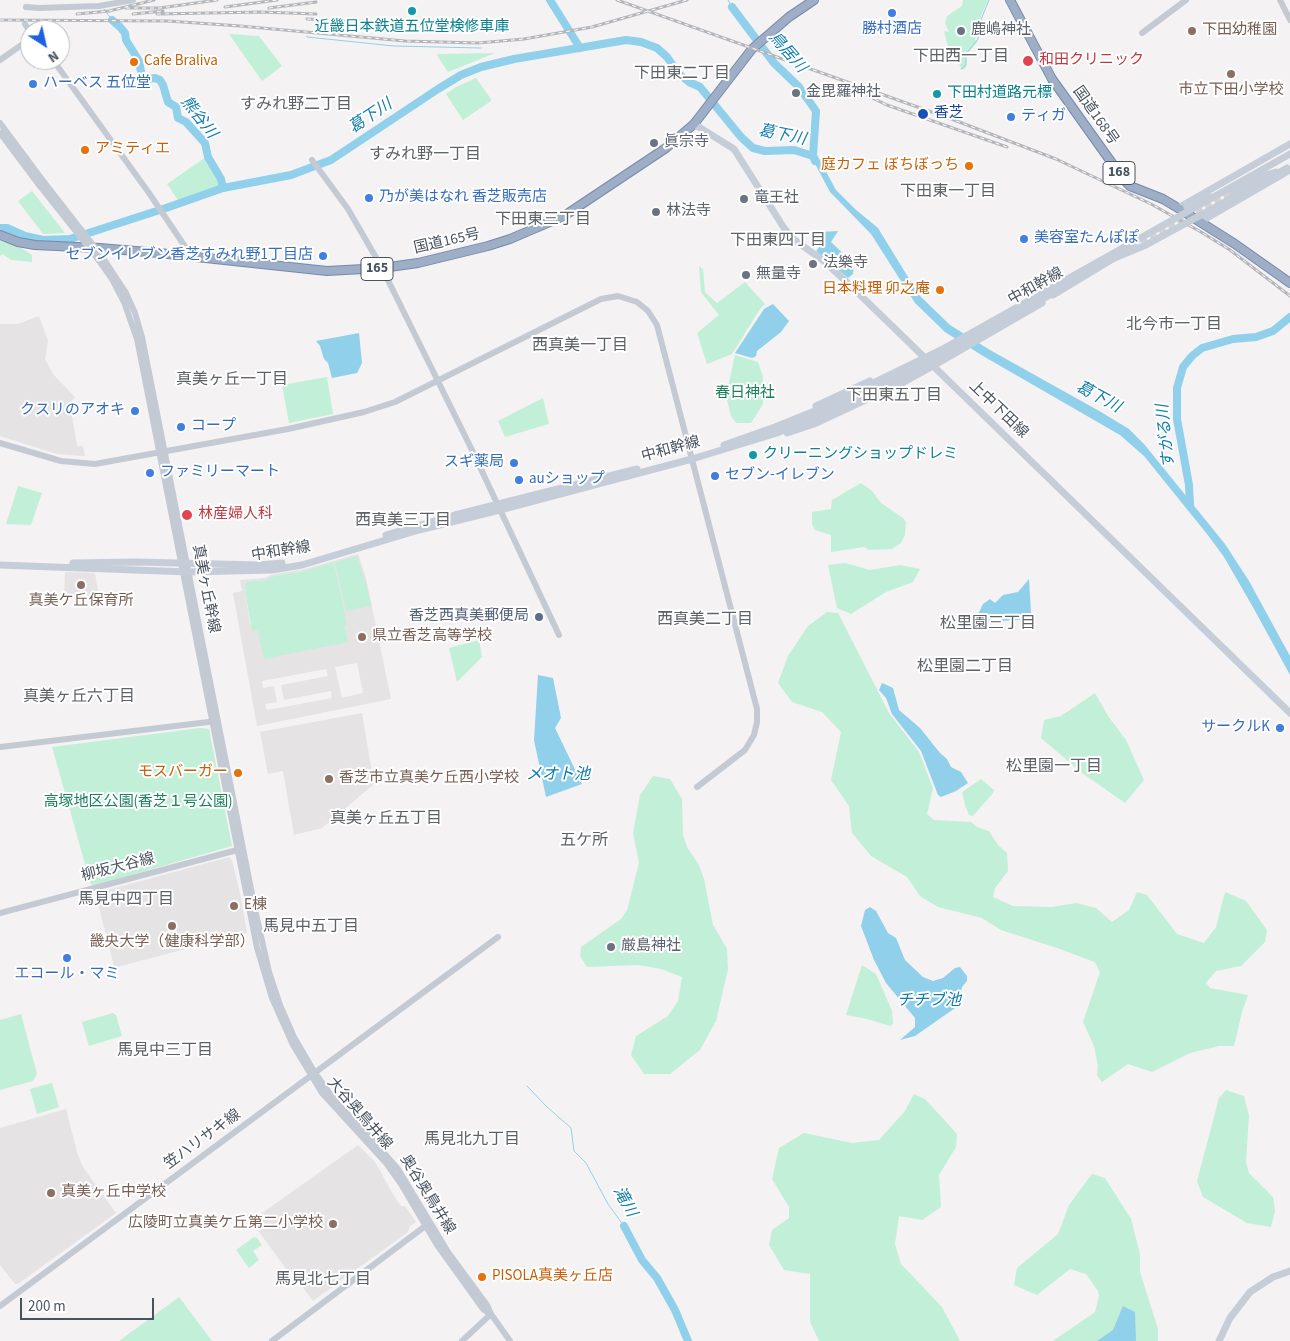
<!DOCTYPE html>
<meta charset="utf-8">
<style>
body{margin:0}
#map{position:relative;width:1290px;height:1341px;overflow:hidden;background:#f4f2f2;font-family:"Source Sans 3",sans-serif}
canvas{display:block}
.north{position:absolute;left:20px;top:20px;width:50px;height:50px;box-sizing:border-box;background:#fff;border:1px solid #b6babf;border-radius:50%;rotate:145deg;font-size:14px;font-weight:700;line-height:20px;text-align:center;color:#49535f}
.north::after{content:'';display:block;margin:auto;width:18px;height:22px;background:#1d61e2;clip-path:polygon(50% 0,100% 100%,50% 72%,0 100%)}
.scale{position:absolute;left:20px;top:1298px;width:134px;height:22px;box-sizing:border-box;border:2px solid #49535f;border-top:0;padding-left:6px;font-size:15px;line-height:18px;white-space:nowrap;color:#49535f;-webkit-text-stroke:4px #fff;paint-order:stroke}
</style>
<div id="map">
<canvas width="1290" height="1341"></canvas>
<div class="north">N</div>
<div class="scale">200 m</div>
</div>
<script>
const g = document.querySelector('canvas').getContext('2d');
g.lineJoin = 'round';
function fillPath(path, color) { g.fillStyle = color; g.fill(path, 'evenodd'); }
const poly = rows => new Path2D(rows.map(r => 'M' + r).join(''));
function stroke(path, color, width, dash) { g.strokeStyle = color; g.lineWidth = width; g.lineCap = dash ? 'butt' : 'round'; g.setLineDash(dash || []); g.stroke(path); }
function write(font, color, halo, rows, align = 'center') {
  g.font = font + ' "Source Sans 3","Noto Sans JP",sans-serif'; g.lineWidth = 4; g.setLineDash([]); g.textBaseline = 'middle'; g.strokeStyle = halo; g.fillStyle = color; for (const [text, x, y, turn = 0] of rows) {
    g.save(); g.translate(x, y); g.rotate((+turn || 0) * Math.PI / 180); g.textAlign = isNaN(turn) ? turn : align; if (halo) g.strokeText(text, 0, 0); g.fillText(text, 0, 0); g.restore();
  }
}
fillPath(poly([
 [39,316,48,341,45,359,53,374,75,397,70,404,77,446,83,446,85,456,57,454,0,436,0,324,18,324],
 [358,554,366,578,391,699,257,726,233,593,242,591,240,580,264,578,274,574,305,569],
 [334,562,346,625,258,630,250,624,245,591,248,590,246,582,265,580,274,576,304,571],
 [357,663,363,693,342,698,335,667],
 [326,669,328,676,281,685,284,700,331,691,332,698,267,710,265,704,277,702,274,686,263,688,262,681],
 [65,572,95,573,99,598,64,599],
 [362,713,374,784,322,828,294,835,283,771,268,774,260,732],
 [229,857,232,860,240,893,247,933,117,967,114,966,96,896,97,893],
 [66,1109,77,1152,83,1167,116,1213,18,1284,15,1284,0,1265,0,1128],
 [358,1145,375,1162,394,1196,401,1206,405,1206,416,1222,410,1226,408,1232,313,1301,289,1269,287,1270,251,1221]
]), '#e5e3e4');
fillPath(poly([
 [963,0,988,0,978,23,975,40,978,41,966,55,966,67,963,70,948,47,944,31,949,32,945,23,947,16,962,6],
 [229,34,259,36,282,66,262,81],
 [495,53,448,72,437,55,439,54],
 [476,78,491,99,491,101,463,120,446,94,456,87],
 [206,157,220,181,221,187,178,200,167,184],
 [32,191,65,233,43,234,18,201],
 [0,241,20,247,32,255,32,262,11,260,2,254,0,256],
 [699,266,703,269,705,292,717,303,745,282,765,304,760,309,732,354,707,364,697,333,719,315,701,292],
 [735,355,758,362,763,377,763,404,751,423,736,423,731,416,726,396],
 [327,377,333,414,289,423,282,385],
 [543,398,549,424,505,437,498,421],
 [861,483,872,491,881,503,903,518,906,522,905,535,901,543,892,549,869,550,864,547,831,552,831,535,815,530,812,524,812,512,831,509,832,500],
 [18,486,42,493,31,525,6,524],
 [357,556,365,582,366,582,371,606,346,611,335,562],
 [334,562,347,625,344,626,348,642,264,659,258,630,252,631,245,591,247,590,245,582,265,580,274,576,304,571],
 [845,563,870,570,900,565,920,569,913,582,886,592,851,614,837,608,828,565],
 [827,612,838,613,889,713,919,752,933,788,927,814,934,820,971,822,977,827,989,831,998,845,1007,853,1008,871,995,888,993,897,1013,906,1052,907,1077,903,1096,908,1112,922,1129,910,1137,892,1147,895,1177,934,1204,943,1216,927,1225,892,1246,901,1267,930,1265,942,1241,966,1216,971,1206,983,1210,988,1248,995,1242,1012,1234,1046,1219,1046,1190,1053,1152,1072,1128,1064,1102,1082,1097,1075,1098,1066,1094,1046,1083,1022,1100,972,1095,962,1057,948,1001,930,982,918,938,907,920,896,907,877,871,856,852,833,849,806,831,780,841,732,822,712,792,702,778,683,788,656,808,626],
 [479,640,482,657,457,682,449,648],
 [1095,693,1108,716,1126,740,1144,780,1125,803,1082,773,1041,738,1044,720,1061,716],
 [200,728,209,729,232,846,100,884,91,885,52,747],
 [653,776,670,779,682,799,683,835,687,847,699,865,704,879,713,925,727,949,728,969,716,1021,700,1050,670,1074,644,1074,631,1055,636,1036,668,1016,678,1001,682,977,661,969,638,965,587,967,580,956,581,947,621,919,627,910,639,863,633,833,640,795],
 [981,779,994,790,993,793,973,816,969,815,965,805,962,792],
 [862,965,876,974,892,1011,893,1024,890,1026,867,1019,846,1015],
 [113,1013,116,1015,122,1036,89,1046,82,1022],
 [21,1014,37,1074,33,1081,0,1090,0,1020],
 [52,1083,59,1107,37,1114,30,1089],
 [1226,1090,1244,1096,1249,1115,1246,1162,1249,1173,1273,1197,1275,1211,1271,1227,1247,1223,1203,1197,1197,1181,1219,1098],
 [914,1094,925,1099,957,1134,956,1147,939,1175,941,1207,922,1220,899,1216,895,1244,901,1264,942,1307,960,1341,819,1341,810,1322,810,1274,784,1270,769,1245,772,1230,789,1218,789,1207,772,1179,779,1148,804,1133,852,1143,879,1140,905,1111],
 [1092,1174,1105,1178,1131,1219,1140,1254,1140,1272,1158,1329,1158,1341,1053,1341,1095,1312,1099,1296,1098,1291,1086,1274,1070,1269,1037,1295,1014,1285,1017,1268,1058,1234,1069,1205],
 [254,1237,257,1238,262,1245,253,1251,259,1260,249,1268,236,1250],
 [179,1297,212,1341,119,1341]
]), '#c2efd8');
fillPath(poly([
 [811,151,816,153,836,190,855,209,878,228,919,295,950,325,990,350,1101,412,1129,429,1144,444,1225,544,1249,581,1290,656,1290,675,1254,609,1224,557,1207,534,1144,456,1120,435,983,356,945,332,915,303,871,234,830,192,813,160,809,157],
 [838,231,831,242,854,264,853,274,848,278,816,251,820,246,812,237,821,232],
 [773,304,789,321,781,332,757,351,756,356,752,358,735,353,764,309],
 [359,333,362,363,357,373,332,378,328,363,324,359,320,346,316,341],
 [1029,579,1031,613,1029,619,974,623,983,604,990,599,995,603,1003,595,1018,592],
 [538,675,553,678,561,718,555,728,582,784,546,797,534,740],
 [882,683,893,688,899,710,920,728,940,753,947,759,951,767,961,772,968,783,956,791,941,797,938,795,921,751,892,714,886,698,879,690],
 [870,907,876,911,888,933,896,938,905,960,923,977,933,981,943,978,955,968,960,967,967,976,967,981,962,987,958,1006,915,1036,900,1040,915,1027,915,1018,886,983,874,960,861,926,865,910],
 [1123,1306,1135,1312,1136,1341,1097,1341,1113,1330]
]), '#90d0eb');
stroke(poly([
 [728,0,732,7],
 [104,9,112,20],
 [307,36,307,37,394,46,481,48],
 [961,69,966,65,966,54,978,39,980,22,989,0],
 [527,1086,546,1106,571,1128,574,1151,586,1163,608,1204,624,1226]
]), '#90d0eb', 1);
stroke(poly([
 [550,0,580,48],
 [732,7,774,63,799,87,816,111,813,156],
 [112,20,120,27,125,33,126,40,139,61,142,77,146,79,155,78,160,80,163,85,168,102,176,107,178,118,186,122,205,143,208,157,221,179,223,188],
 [0,228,7,228,25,236,43,240,70,239,166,208,223,188,291,175,331,160,438,89,461,75,481,67,514,59,626,40,641,42,657,48,667,57,679,74,689,82,700,87,741,137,753,148,765,151,794,150,813,156,815,161],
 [1190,504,1189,485,1177,419,1177,388,1183,367,1192,356,1202,348,1233,339,1256,337,1273,331,1290,317],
 [624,1226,642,1260,657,1278,675,1310,688,1341]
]), '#90d0eb', 8);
stroke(poly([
 [1132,248,1232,192]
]), '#d2d2d5', 7, [7, 3.5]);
const trunk = poly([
 [1010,0,1052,79,1124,180,1130,186,1163,199,1178,208,1235,244,1290,283],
 [0,235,18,242,35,245,100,248,159,253,327,271,382,268,418,263,488,246,510,239,564,216,666,148,694,124,752,49,789,17,814,0]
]);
stroke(trunk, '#768aab', 10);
stroke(poly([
 [1280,0,1290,20],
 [26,7,39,8,99,6,133,0],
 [25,24,30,32],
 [1142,33,1186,0],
 [0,60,30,39],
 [53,60,149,193,188,251,190,256],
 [0,123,44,182],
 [0,133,39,185],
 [312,160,348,209,382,268,471,448,559,635],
 [101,255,126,293,135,313,142,337,256,914,269,972,280,1005,294,1037,315,1073,336,1102,369,1136,398,1169,448,1252,487,1305,491,1314,510,1341],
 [97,258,112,279,124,302,137,339,257,948,272,998,293,1045,322,1093,386,1163,401,1184,437,1245,483,1309,490,1314],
 [0,443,61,461,95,464,288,429,364,412,395,402,601,299,618,296,637,302,648,311,657,325,757,709,757,722,754,735,745,750,697,787],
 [0,747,217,721],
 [0,913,241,849],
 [0,1306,498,937],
 [272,1341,428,1224],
 [462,1341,491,1314]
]), '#c3cad3', 6);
stroke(poly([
 [694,124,734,149,784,228,792,238,825,262,853,288,1290,713],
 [1232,192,1256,178,1276,172],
 [1178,208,1290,144],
 [1200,222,1290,170],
 [1053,295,1116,257],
 [816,406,870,381],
 [787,433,814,424,904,382,933,366,1042,303],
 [724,445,775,427,822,408],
 [386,535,455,515,637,469],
 [73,563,136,562,259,565,282,563],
 [0,565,189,572,272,570,302,565,419,530,500,510,692,459,777,433,825,412],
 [1219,1341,1230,1318,1250,1292,1273,1277,1290,1271]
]), '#c5cdd9', 7);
stroke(trunk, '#9eaec7', 8);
const rail = poly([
 [617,0,954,120,1056,159,1151,204,1201,232,1230,250,1290,296],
 [225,7,277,0],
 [126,8,160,8,217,0],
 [269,8,316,2],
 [77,14,109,11,154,0],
 [133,14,163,11],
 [157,14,261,12,316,14],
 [307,19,492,27],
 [0,20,168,21,240,26,405,41,478,43,524,39,592,27,687,0],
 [868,96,887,105,1007,147]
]);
stroke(rail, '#b4b6bb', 3);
stroke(rail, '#fff', 1, [4]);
stroke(poly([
 [44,182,101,255],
 [39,185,97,258]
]), '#c3cad3', 6);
stroke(poly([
 [1187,207,1208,195],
 [1112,259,1146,245,1287,168],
 [822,408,941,350,1290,154],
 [825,412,899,378,943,355,1057,291]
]), '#c5cdd9', 7);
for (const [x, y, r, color] of [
 [412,11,5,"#0f9aa8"],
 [892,13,5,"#3f7fe0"],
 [961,31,5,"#6b7280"],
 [1192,31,5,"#8d6e63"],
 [1028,61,6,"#e0444e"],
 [134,62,5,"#e8710a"],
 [1231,74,5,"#8d6e63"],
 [33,84,5,"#3f7fe0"],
 [796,93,5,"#6b7280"],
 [937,94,5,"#0f9aa8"],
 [923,114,6,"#1a4fb4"],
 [1011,117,5,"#3f7fe0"],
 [654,143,5,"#6b7280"],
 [85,150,5,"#e8710a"],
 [969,166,5,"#e8710a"],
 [369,198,5,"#3f7fe0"],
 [744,199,5,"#6b7280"],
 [656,212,5,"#6b7280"],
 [1024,239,5,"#3f7fe0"],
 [323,256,5,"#3f7fe0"],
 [813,264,5,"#6b7280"],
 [746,275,5,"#6b7280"],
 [940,290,5,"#e8710a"],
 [135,411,5,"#3f7fe0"],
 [181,427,5,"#3f7fe0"],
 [753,455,5,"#0f9aa8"],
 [514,463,5,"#3f7fe0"],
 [150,473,5,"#3f7fe0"],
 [715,476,5,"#3f7fe0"],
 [519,480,5,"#3f7fe0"],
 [187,515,6,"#e0444e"],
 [81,585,5,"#8d6e63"],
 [539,617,5,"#5c6f8a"],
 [362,637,5,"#8d6e63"],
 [1280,728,5,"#3f7fe0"],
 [238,773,5,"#e8710a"],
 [329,779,5,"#8d6e63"],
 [234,906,5,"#8d6e63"],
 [172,926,5,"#8d6e63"],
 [611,947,5,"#6b7280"],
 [67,958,5,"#3f7fe0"],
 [51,1193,5,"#8d6e63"],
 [333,1224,5,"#8d6e63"],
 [482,1277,5,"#e8710a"]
]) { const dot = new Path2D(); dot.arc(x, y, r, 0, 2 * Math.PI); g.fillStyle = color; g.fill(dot); stroke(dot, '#fff', 2); }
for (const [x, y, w] of [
 [1119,173,32],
 [377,269,32]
]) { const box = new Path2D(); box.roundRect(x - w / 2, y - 11.5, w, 23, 4); g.fillStyle = '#fff'; g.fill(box); stroke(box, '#49535f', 1); }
write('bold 14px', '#49535f', null, [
 ["168",1119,173],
 ["165",377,269]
]);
write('15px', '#0d838f', '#fff', [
 ["近畿日本鉄道五位堂検修車庫",412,28,"center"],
 ["下田村道路元標",947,94],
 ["クリーニングショップドレミ",763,455]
], 'left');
write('15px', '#366cbe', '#fff', [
 ["勝村酒店",892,30,"center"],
 ["ハーベス 五位堂",43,84],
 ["ティガ",1021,117],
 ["乃が美はなれ 香芝販売店",379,198],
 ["美容室たんぽぽ",1034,239],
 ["セブンイレブン香芝すみれ野1丁目店",313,256,"right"],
 ["クスリのアオキ",125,411,"right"],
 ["コープ",191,427],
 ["スギ薬局",504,463,"right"],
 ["ファミリーマート",160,473],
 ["セブン-イレブン",725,476],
 ["auショップ",529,480],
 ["サークルK",1270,728,"right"],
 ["エコール・マミ",67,975,"center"]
], 'left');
write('15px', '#5b616d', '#fff', [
 ["鹿嶋神社",971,31],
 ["金毘羅神社",806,93],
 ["眞宗寺",664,143],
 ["竜王社",754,199],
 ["林法寺",666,212],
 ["法樂寺",823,264],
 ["無量寺",756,275],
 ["厳島神社",621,947]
], 'left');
write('15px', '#785e54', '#fff', [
 ["下田幼稚園",1202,31],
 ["市立下田小学校",1231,91,"center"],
 ["真美ケ丘保育所",81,602,"center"],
 ["県立香芝高等学校",372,637],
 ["香芝市立真美ケ丘西小学校",339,779],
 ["E棟",244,906],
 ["畿央大学（健康科学部）",172,943,"center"],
 ["真美ヶ丘中学校",61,1193],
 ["広陵町立真美ケ丘第二小学校",323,1224,"right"]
], 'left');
write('15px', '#be3a42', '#fff', [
 ["和田クリニック",1039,61],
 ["林産婦人科",198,515]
], 'left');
write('15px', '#c56008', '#fff', [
 ["Cafe Braliva",144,62],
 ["アミティエ",95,150],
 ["庭カフェ ぼちぼっち",959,166,"right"],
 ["日本料理 卯之庵",930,290,"right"],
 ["モスバーガー",228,773,"right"],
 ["PISOLA真美ヶ丘店",492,1277]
], 'left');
write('15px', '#164399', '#fff', [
 ["香芝",934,114]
], 'left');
write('15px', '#49535f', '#fff', [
 ["国道168号",1095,116,55],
 ["国道165号",447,242,-13],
 ["中和幹線",1036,287,-29],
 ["上中下田線",998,410,44],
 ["中和幹線",671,450,-15],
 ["中和幹線",281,552,-9],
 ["真美ヶ丘幹線",205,589,79],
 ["柳坂大谷線",118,868,-14],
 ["大谷奥鳥井線",359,1114,49],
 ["笠ハリサキ線",203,1140,-36],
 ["奥谷奥鳥井線",427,1195,58]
]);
write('15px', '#198157', '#fff', [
 ["春日神社",745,394],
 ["高塚地区公園(香芝１号公園)",138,803]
]);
write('15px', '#4e5e75', '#fff', [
 ["香芝西真美郵便局",529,617]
], 'right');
write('italic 16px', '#0f7dac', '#fff', [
 ["鳥居川",787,53,49],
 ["葛下川",371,117,-34],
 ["熊谷川",198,118,52],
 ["葛下川",782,136,11],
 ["葛下川",1098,398,28],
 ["すがる川",1167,436,-96],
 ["メオト池",558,775],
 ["チチブ池",929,1001],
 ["滝川",624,1202,61]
]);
write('16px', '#5e6166', '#fff', [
 ["下田西一丁目",961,57],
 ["下田東二丁目",682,74],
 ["すみれ野二丁目",296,105],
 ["すみれ野一丁目",425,155],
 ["下田東一丁目",948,192],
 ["下田東三丁目",543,220],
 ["下田東四丁目",778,241],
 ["北今市一丁目",1174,325],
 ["西真美一丁目",580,346],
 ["真美ヶ丘一丁目",232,380],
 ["下田東五丁目",894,396],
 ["西真美三丁目",403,521],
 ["西真美二丁目",705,620],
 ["松里園三丁目",988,624],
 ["松里園二丁目",965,667],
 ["真美ヶ丘六丁目",79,697],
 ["松里園一丁目",1054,767],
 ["真美ヶ丘五丁目",386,819],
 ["五ケ所",584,841],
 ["馬見中四丁目",126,900],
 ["馬見中五丁目",311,927],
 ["馬見中三丁目",165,1051],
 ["馬見北九丁目",472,1140],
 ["馬見北七丁目",323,1280]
]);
</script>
